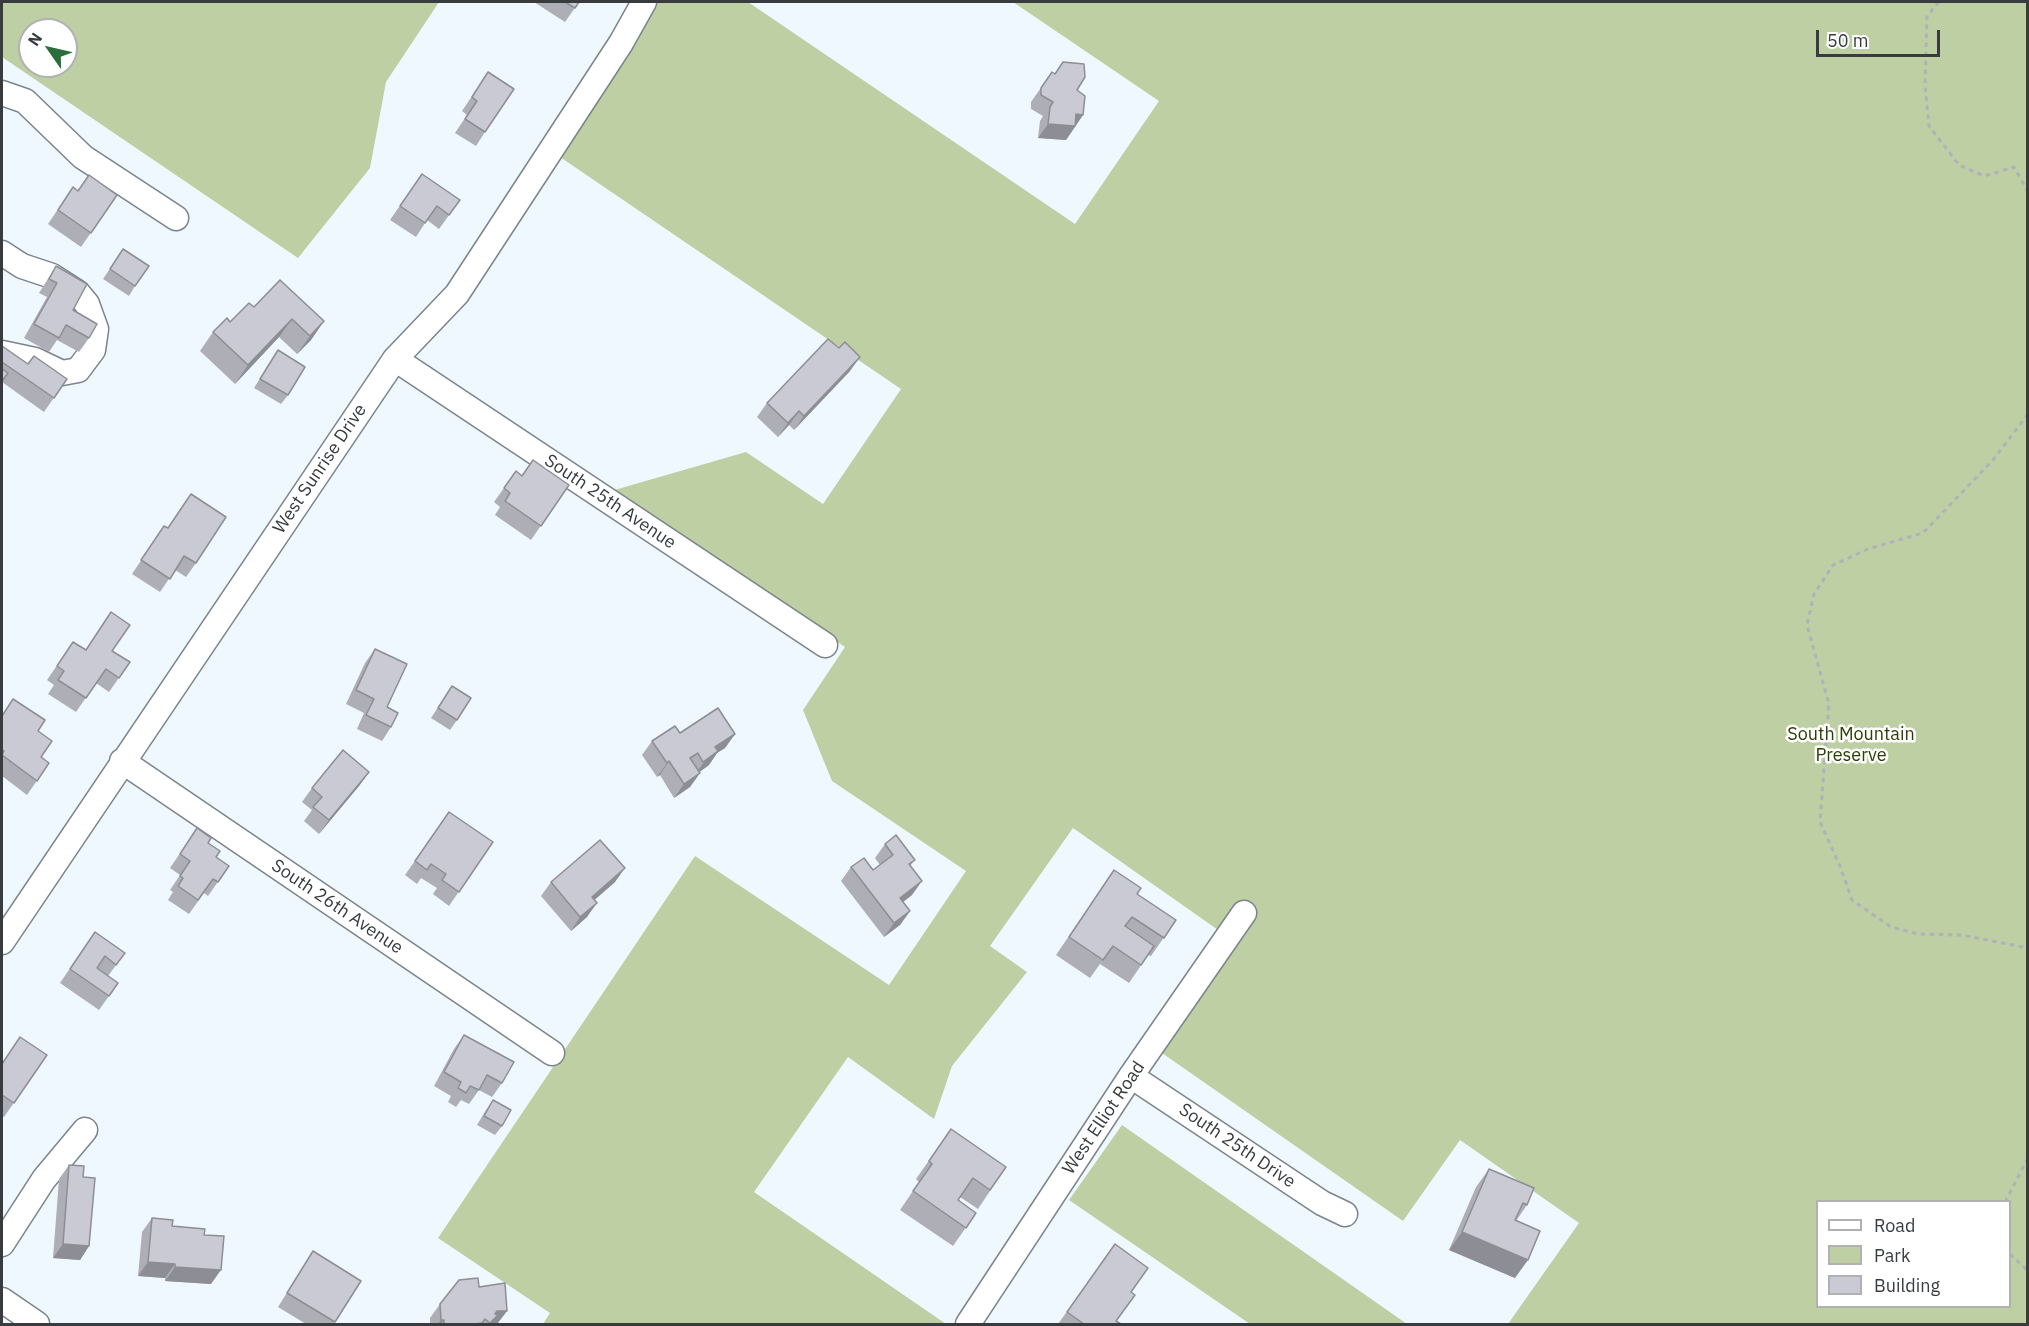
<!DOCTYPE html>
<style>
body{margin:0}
#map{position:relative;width:2029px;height:1326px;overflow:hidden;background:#f0f8ff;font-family:"IBM Plex Sans",sans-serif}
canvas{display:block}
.frame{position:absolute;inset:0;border:3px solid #383c3f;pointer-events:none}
.legend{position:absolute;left:1816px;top:1200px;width:195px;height:108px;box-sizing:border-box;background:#fff;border:2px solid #afb1b2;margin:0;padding:8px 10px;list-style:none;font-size:18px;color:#383c3f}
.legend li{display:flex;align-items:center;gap:12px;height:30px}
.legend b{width:30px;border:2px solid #afb1b2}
.north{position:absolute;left:18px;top:18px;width:60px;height:60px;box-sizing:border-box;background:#fff;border:2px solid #afb1b2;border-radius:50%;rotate:304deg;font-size:16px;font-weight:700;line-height:24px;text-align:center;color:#383c3f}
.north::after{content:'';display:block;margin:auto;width:21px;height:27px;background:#2a6f3b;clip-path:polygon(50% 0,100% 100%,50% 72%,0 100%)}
.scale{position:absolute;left:1816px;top:30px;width:124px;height:27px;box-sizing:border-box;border:3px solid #383c3f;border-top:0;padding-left:8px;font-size:18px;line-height:21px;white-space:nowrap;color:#383c3f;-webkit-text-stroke:4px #fff;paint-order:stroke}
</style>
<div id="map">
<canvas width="2029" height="1326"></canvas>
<div class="frame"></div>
<ul class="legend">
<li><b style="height:8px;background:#fff"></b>Road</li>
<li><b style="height:16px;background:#bdcfa3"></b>Park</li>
<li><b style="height:16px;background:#cacad5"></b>Building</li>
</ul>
<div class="north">N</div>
<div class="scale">50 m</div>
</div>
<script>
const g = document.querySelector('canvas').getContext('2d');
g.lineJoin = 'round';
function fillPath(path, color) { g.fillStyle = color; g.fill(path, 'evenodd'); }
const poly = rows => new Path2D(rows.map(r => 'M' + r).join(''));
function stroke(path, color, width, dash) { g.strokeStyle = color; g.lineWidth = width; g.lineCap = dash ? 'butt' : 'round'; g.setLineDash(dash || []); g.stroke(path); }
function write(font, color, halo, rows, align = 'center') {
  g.font = font + ' "IBM Plex Sans",sans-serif'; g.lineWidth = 5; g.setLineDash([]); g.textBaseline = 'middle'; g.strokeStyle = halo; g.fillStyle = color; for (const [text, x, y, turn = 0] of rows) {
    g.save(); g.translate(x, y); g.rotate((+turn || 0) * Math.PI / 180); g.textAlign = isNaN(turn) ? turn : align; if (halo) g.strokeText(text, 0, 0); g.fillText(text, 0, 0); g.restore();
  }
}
fillPath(poly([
 [2,2,439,2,386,82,370,168,298,258,2,57],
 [30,30,66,30,66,66,30,66],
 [653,2,748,2,1075,224,1159,101,1013,2,2027,2,2027,1324,1508,1324,1579,1223,1460,1140,1403,1221,1162,1053,1238,944,1073,828,990,946,1027,972,952,1066,934,1119,848,1057,754,1192,946,1324,543,1324,550,1313,438,1238,695,856,889,985,966,871,832,781,803,710,845,647,611,491,746,452,823,504,901,389,560,157,628,57],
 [1818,1202,2010,1202,2010,1306,1818,1306],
 [1122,1125,1407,1324,1250,1324,1069,1200]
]), '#bdcfa3');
const minor = poly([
 [2,93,25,101,83,157,176,218],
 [2,253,22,266,52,276,77,292,87,304,96,329,93,350,78,370,62,373,35,360,2,353],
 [395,359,825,645],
 [122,761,552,1053],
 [2,942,395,359,457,294,621,43,644,2],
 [1131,1076,1322,1203,1345,1214],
 [2,1244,44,1179,85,1130],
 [2,1300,37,1324],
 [968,1324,1131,1076,1244,913]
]);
stroke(minor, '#7b848c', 27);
stroke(poly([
 [1939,2,1927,16,1925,86,1929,126,1959,165,1984,176,2014,167,2028,192],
 [2028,414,1993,460,1923,533,1868,549,1833,565,1814,594,1807,625,1829,704,1820,822,1840,866,1852,900,1891,927,1918,934,1962,935,2028,948],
 [2005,1202,2028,1158],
 [2010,1254,2028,1271]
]), '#adb3b9', 3, [4.5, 4.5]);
stroke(minor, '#fff', 24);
fillPath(poly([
 [534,2,579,2,565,22],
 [1063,62,1077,90,1083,115,1066,140,1038,138,1040,121,1043,116,1031,109,1031,102,1052,72,1055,74],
 [488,72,485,132,476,146,455,133,467,115,462,111],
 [422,174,460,200,439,229,427,220,416,237,390,220],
 [73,187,78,191,117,195,81,247,48,224],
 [123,249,135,286,129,296,103,279],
 [56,266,73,310,89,338,79,352,57,340,49,352,24,338,47,297,39,293],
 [254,307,324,321,311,340,297,354,279,337,235,384,200,351,213,332],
 [2,346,28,364,67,379,44,412,2,382],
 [278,350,288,395,281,404,254,388],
 [850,371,794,430,789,425,778,437,757,417,767,403],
 [516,471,522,476,569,485,531,540,495,515,500,507,494,502],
 [164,526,196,563,186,577,175,570,160,592,132,574],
 [73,642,86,650,112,651,130,662,109,692,96,683,76,712,48,694,54,685,47,680],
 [375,649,391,727,382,741,357,729,364,713,346,704,365,663],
 [452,686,457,720,450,730,431,718],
 [2,715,38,731,41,757,49,763,27,795,2,776],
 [680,733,735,734,725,748,717,753,709,765,699,772,700,773,690,787,674,798,660,775,657,777,642,755,652,741],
 [369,772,359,786,319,834,304,821,312,810,302,802,312,788],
 [449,812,493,842,449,906,433,894,437,888,421,878,417,884,405,875],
 [197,828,208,843,216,857,229,866,208,896,204,893,189,914,168,900,173,892,170,890,180,875,170,868],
 [885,844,915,860,910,866,912,895,903,902,910,911,900,925,884,937,841,881,851,867,873,870,880,865,875,858],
 [1114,870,1137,894,1176,920,1151,956,1148,955,1129,983,1100,964,1090,978,1056,955],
 [551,882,615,882,594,900,587,917,571,931,541,896],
 [95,932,125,953,108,976,118,983,99,1010,60,983],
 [464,1035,502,1083,492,1097,479,1090,469,1104,461,1100,456,1107,448,1102,451,1096,434,1086,454,1049],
 [47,1055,4,1117,2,1116,2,1064],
 [493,1100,502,1126,495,1135,477,1125,486,1110],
 [951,1129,1006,1167,978,1209,960,1197,958,1200,976,1213,953,1246,900,1210,919,1182,916,1179],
 [69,1165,83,1177,89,1246,80,1260,53,1258,59,1179],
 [1489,1169,1527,1205,1516,1221,1515,1278,1449,1250,1476,1187],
 [152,1218,172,1226,204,1235,211,1284,165,1281,165,1278,138,1276,142,1232],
 [1115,1244,1131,1292,1116,1321,1121,1324,1058,1324],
 [313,1251,361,1281,333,1324,306,1324,278,1307],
 [479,1287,507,1311,497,1324,430,1324,430,1318,440,1304]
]), '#aeaeb7');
fillPath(poly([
 [1076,114,1083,115,1066,140,1038,138,1048,124],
 [292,319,279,337,235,384,248,365],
 [324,321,311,340,297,354,310,336],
 [860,357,850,371,794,430,804,416],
 [799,411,789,425,778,437,788,423],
 [735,734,725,748,717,753,709,765,694,776,715,747],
 [669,761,660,775,657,777,667,763],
 [369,772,359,786,319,834,329,820],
 [700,773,690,787,674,798,684,784],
 [625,868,615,882,582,911,592,897],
 [922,881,912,895,890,912,900,898],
 [597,903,587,917,571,931,580,917],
 [910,911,900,925,884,937,894,923],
 [1462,1232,1528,1260,1515,1278,1449,1250],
 [63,1244,89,1246,80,1260,53,1258],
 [148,1262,175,1264,165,1278,138,1276],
 [175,1267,221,1270,211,1284,165,1281],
 [497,1311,507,1311,497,1324,490,1324,490,1323,489,1322],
 [441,1320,444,1320,441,1324,438,1324]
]), '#8d8d95');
const building = poly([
 [565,2,579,2,575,8,565,2],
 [1063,62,1084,64,1085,77,1077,90,1085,96,1083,115,1076,114,1075,126,1048,124,1050,107,1053,102,1041,95,1041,88,1052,72,1055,74,1063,62],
 [488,72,514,89,485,132,465,119,477,101,472,97,488,72],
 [422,174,460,200,449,215,437,206,425,223,400,206,422,174],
 [89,175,117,195,91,233,58,210,73,187,78,191,89,175],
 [123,249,149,266,135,286,110,269,123,249],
 [56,266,87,284,73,310,97,324,89,338,66,325,59,338,34,324,57,283,49,279,56,266],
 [280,280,324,321,310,336,292,319,248,365,213,332,227,318,230,322,249,303,254,307,280,280],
 [828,339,839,348,845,342,860,357,804,416,799,411,788,423,767,403,828,339],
 [2,346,28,364,34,356,67,379,54,398,2,362,2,346],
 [278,350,305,367,288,395,260,379,278,350],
 [2,369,8,373,2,381,2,369],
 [533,460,569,485,541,526,505,501,510,493,504,488,516,471,522,476,533,460],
 [191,494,226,517,196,563,184,556,170,579,141,560,164,526,168,528,191,494],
 [111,612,130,625,112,651,130,662,119,678,106,669,86,698,58,680,64,671,57,666,73,642,86,650,111,612],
 [375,649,407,664,387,707,398,713,391,727,366,715,374,699,356,690,375,649],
 [452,686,471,698,457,720,438,708,452,686],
 [13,699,45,720,38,731,52,741,41,757,49,763,37,781,2,755,4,751,2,750,2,716,13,699],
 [718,708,735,734,715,747,718,751,703,762,698,753,690,758,700,773,684,784,669,761,667,763,652,741,675,726,680,733,718,708],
 [343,750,369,772,329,820,313,807,322,797,312,788,343,750],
 [449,812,493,842,459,892,442,880,446,874,431,864,427,870,415,861,449,812],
 [197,828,211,838,208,843,220,851,216,857,229,866,218,882,213,879,198,900,178,886,183,878,180,876,190,861,180,854,197,828],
 [896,835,915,860,909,864,922,881,900,898,910,911,894,923,851,867,864,858,873,870,893,855,885,844,896,835],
 [600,840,625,868,592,897,597,903,580,917,551,882,600,840],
 [1114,870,1141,888,1137,894,1176,920,1164,938,1132,917,1125,926,1154,946,1141,965,1113,946,1103,960,1069,937,1114,870],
 [95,932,125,953,116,965,105,956,97,968,118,983,109,996,70,969,95,932],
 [464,1035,514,1062,502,1083,487,1075,479,1090,470,1086,466,1093,458,1088,461,1082,444,1072,464,1035],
 [20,1037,47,1055,14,1103,2,1095,2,1064,20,1037],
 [493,1100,511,1110,502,1126,484,1116,493,1100],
 [951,1129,1006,1167,990,1190,973,1178,958,1200,976,1213,966,1228,913,1191,932,1164,929,1161,951,1129],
 [69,1165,84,1166,83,1177,95,1178,89,1246,63,1244,69,1165],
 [1489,1169,1534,1188,1527,1205,1523,1203,1515,1220,1540,1231,1528,1260,1462,1232,1489,1169],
 [152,1218,173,1220,172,1226,205,1229,204,1235,224,1236,221,1270,175,1267,175,1264,148,1262,152,1218],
 [1115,1244,1148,1268,1131,1292,1135,1295,1116,1321,1121,1324,1084,1324,1067,1312,1115,1244],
 [313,1251,361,1281,335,1322,287,1293,313,1251],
 [478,1278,479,1287,505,1283,507,1311,497,1311,495,1314,498,1315,490,1323,485,1319,482,1323,475,1324,444,1324,444,1320,441,1320,440,1304,459,1280,478,1278]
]);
fillPath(building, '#cacad5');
stroke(building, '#8d8d95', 1.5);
write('18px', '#383c3f', '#fff', [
 ["West Sunrise Drive",320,469,-56],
 ["South 25th Avenue",610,502,34],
 ["South 26th Avenue",337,907,34],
 ["West Elliot Road",1104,1118,-56],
 ["South 25th Drive",1237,1146,34]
]);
write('18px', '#2d3e05', '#fff', [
 ["South Mountain",1851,735],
 ["Preserve",1851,756]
]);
</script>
